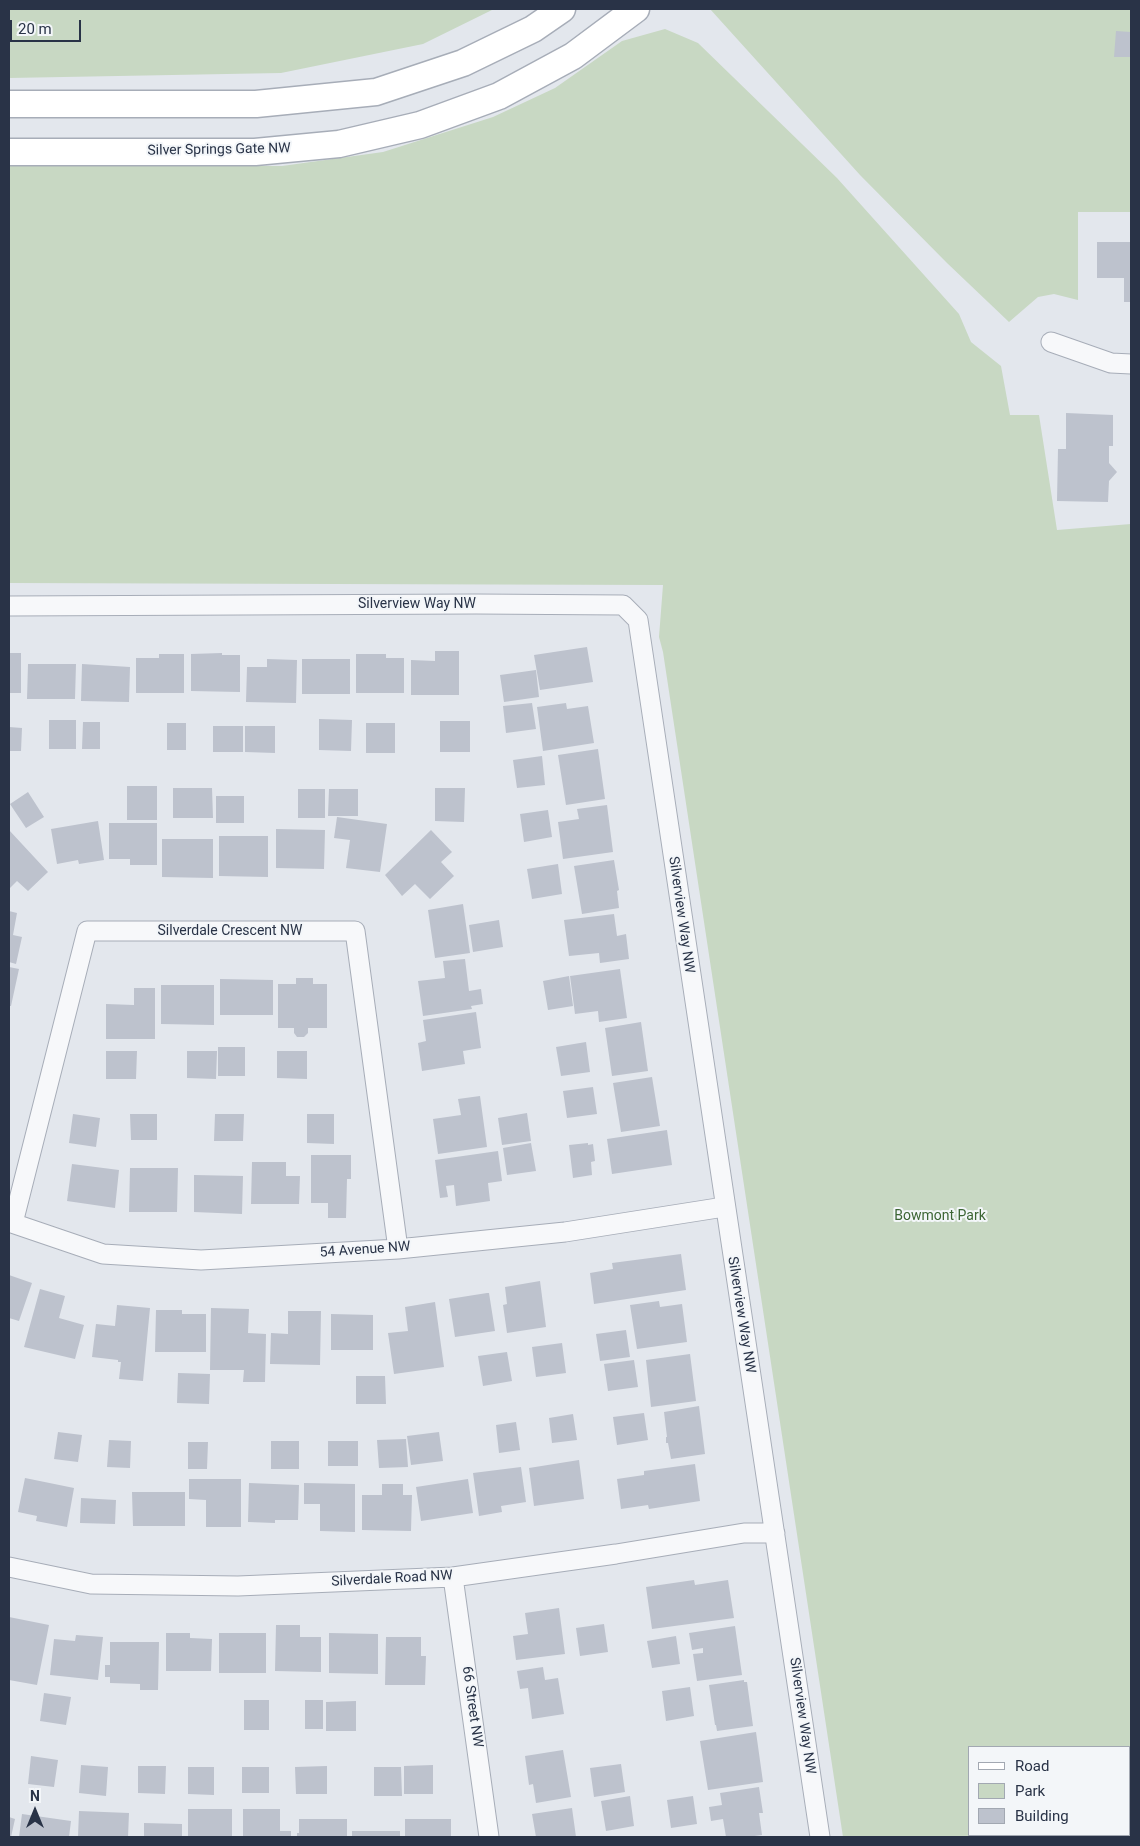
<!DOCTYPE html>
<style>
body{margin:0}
#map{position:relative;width:1140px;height:1846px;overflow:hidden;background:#e3e7ed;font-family:Roboto,sans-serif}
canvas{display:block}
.frame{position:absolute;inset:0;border:10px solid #293347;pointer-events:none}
.legend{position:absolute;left:968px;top:1746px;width:162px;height:90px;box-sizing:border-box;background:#f3f6f9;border:1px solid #a2a8b2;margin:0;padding:6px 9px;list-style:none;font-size:15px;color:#293347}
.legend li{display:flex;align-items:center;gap:10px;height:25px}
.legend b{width:25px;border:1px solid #a2a8b2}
.north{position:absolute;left:10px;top:1786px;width:50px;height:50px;-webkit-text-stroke:4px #f3f6f9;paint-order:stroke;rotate:0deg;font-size:14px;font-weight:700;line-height:20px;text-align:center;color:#293347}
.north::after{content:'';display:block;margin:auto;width:18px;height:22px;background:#293347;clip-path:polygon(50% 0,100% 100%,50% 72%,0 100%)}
.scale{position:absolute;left:10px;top:20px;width:71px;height:22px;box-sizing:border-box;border:2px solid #293347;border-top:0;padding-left:6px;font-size:15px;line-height:18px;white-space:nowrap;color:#293347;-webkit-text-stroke:4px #f3f6f9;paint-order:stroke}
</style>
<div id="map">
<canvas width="1140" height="1846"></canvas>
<div class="frame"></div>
<ul class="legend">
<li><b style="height:6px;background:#fff"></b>Road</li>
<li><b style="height:14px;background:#c8d8c3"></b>Park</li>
<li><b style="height:14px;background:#bdc2cd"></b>Building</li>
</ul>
<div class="north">N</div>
<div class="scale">20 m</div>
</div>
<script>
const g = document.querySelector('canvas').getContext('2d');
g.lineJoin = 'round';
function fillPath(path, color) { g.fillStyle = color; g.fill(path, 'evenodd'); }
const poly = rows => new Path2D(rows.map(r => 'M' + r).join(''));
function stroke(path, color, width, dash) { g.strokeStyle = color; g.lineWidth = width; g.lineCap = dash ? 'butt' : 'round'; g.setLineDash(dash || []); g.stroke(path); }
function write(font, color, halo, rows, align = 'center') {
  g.font = font + ' Roboto,sans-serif'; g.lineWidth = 4; g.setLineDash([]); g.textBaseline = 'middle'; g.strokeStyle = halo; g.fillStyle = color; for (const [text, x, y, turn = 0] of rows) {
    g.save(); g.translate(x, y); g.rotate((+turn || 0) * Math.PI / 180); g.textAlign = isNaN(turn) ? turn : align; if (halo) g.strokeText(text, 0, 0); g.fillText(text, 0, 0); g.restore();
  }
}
fillPath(poly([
 [9,9,494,9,423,44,281,73,9,78],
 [710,9,1131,9,1131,212,1078,212,1078,300,1054,294,1038,297,1009,322,947,263,860,175],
 [665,29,698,43,837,178,959,314,971,342,1001,366,1010,415,1039,415,1057,530,1131,524,1131,1837,843,1837,663,652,659,637,663,585,9,583,9,166,282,166,383,152,493,117,555,88,622,41],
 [969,1747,1129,1747,1129,1835,969,1835]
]), '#c8d8c3');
fillPath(poly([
 [1116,31,1131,32,1131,57,1114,57],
 [1097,242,1131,242,1131,302,1124,302,1124,278,1097,278],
 [1066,413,1113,415,1113,446,1109,446,1109,463,1117,472,1109,481,1108,502,1057,501,1058,449,1066,449],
 [587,647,593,682,540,690,534,655],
 [435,651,459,651,459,695,411,695,411,660,435,661],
 [9,653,21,653,21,693,9,693],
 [222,653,222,655,240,655,240,692,191,691,191,654],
 [159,654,184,654,184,693,136,693,136,658,159,658],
 [356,654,386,654,386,658,404,658,404,693,356,693],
 [267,659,297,660,296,703,246,702,247,667,267,667],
 [302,659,350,659,350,694,302,694],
 [28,664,76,664,75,699,27,699],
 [82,664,130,667,129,702,81,701],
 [536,670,539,697,504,702,500,675],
 [532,703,536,729,506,733,503,706],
 [566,703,567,709,588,706,594,743,543,751,537,707],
 [319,719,352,720,351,751,319,750],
 [49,720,76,720,76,749,49,749],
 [440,721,470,721,470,752,440,752],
 [83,722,100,722,100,749,82,749],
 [167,723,186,723,186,750,167,750],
 [366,723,395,723,395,753,366,753],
 [213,726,243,726,243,752,213,752],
 [245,726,275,726,275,753,245,752],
 [9,727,22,728,21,751,9,751],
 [598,749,605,799,566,805,558,755],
 [542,756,545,785,517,788,513,760],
 [127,786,157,786,157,820,127,820],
 [173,788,212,788,213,818,173,818],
 [435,788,465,788,464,822,435,821],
 [298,789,325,789,325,818,298,818],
 [329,789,358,789,358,816,328,816],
 [28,792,44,817,26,828,10,804],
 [216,796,244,796,244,823,216,823],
 [607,805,613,852,563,859,558,822,579,819,577,809],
 [548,810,552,837,524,842,520,814],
 [337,817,387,824,380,872,346,868,350,840,334,838],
 [98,821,104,860,79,864,78,860,57,864,51,829],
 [109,823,157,823,157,865,130,865,130,859,109,859],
 [276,829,325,830,324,869,276,868],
 [9,830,48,872,28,891,17,881,9,889],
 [431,830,452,852,441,862,454,876,430,899,415,884,402,896,385,875],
 [219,836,268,836,268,877,219,876],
 [162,839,213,839,213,878,162,877],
 [614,860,619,890,617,891,619,908,582,914,574,866],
 [558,864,562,894,532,899,527,869],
 [463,904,470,953,435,958,428,910],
 [9,911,17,913,13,935,22,937,16,964,9,962],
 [614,914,617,936,626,934,629,959,600,963,599,953,569,956,564,920],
 [499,920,503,947,473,952,469,925],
 [465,959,469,991,481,989,483,1004,471,1006,472,1009,423,1016,418,981,445,978,443,961],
 [9,967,19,969,11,1006,9,1006],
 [620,969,627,1018,599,1022,598,1011,575,1014,570,976],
 [569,976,573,1006,548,1010,543,981],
 [296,978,313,978,313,984,327,984,327,1028,308,1028,308,1033,304,1037,297,1037,294,1033,294,1028,278,1028,278,984,296,984],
 [220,979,273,980,273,1015,220,1015],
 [161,985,214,985,214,1025,161,1024],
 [134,988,155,988,155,1039,106,1039,106,1004,134,1005],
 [476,1012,481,1048,463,1051,465,1064,422,1071,418,1043,426,1041,423,1020],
 [641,1022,648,1071,612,1076,605,1028],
 [586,1042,590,1072,561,1076,556,1047],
 [218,1047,245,1047,245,1076,218,1076],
 [106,1051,137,1051,136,1079,106,1079],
 [187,1051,217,1051,216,1079,187,1078],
 [277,1051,307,1051,307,1079,277,1078],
 [652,1077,660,1126,621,1132,613,1083],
 [593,1087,597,1114,567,1118,563,1091],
 [480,1096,487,1147,438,1154,433,1119,461,1115,458,1099],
 [527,1113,531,1141,502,1145,498,1118],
 [73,1114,100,1118,96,1147,69,1143],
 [130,1114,157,1114,157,1140,131,1140],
 [215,1114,244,1114,243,1141,214,1141],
 [307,1114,334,1114,334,1144,307,1143],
 [667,1130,672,1165,612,1174,607,1139],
 [531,1143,536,1171,507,1175,503,1148],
 [588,1143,588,1145,593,1144,595,1161,591,1162,592,1175,573,1178,569,1145],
 [498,1151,502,1181,488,1183,490,1201,456,1206,454,1185,446,1186,448,1197,440,1198,435,1160],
 [311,1155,351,1155,351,1179,347,1179,346,1218,328,1218,328,1203,311,1203],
 [252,1162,286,1162,286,1176,300,1176,299,1204,251,1204],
 [72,1164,119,1170,115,1208,67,1201],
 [130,1168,178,1168,177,1212,129,1212],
 [194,1175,243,1176,242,1214,194,1212],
 [681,1254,686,1290,594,1304,590,1273,613,1269,612,1263],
 [9,1275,32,1283,19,1321,9,1318],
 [540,1281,546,1327,507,1333,503,1305,507,1304,505,1287],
 [40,1289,65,1296,59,1318,84,1325,75,1359,24,1347],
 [487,1293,489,1293,495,1331,455,1337,449,1299],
 [659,1301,660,1307,682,1304,687,1342,637,1349,630,1305],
 [435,1302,444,1367,394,1374,388,1333,408,1331,405,1307],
 [117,1305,150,1308,143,1381,119,1379,121,1362,118,1362,118,1360,92,1357,96,1324,115,1326],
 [211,1308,249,1309,248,1333,266,1334,265,1382,243,1382,244,1370,210,1370],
 [156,1310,182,1310,182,1314,206,1314,206,1352,155,1352],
 [288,1311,321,1311,320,1365,270,1364,271,1333,288,1334],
 [331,1314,373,1315,373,1350,331,1350],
 [626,1330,630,1357,600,1361,596,1334],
 [562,1343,566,1373,536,1377,532,1347],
 [507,1352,512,1381,483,1386,478,1356],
 [690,1354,696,1401,651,1407,646,1360],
 [634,1360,638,1387,608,1391,604,1364],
 [178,1373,210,1374,209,1404,177,1403],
 [356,1376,385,1376,386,1404,356,1404],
 [699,1406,705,1454,671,1459,668,1443,666,1443,666,1437,667,1437,664,1412],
 [644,1413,648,1440,617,1445,613,1417],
 [573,1414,577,1440,552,1443,549,1418],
 [516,1422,520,1450,499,1453,496,1425],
 [58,1432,82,1435,78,1462,54,1459],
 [439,1432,443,1461,411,1465,407,1436],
 [406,1439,408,1467,379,1468,377,1440],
 [109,1440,131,1441,130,1468,107,1467],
 [271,1441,299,1441,299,1469,271,1469],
 [328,1441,358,1441,358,1466,328,1466],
 [188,1442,208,1442,207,1469,188,1469],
 [579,1460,584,1499,534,1506,529,1468],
 [695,1464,700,1501,649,1509,648,1505,621,1509,617,1479,644,1475,644,1471],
 [521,1467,526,1502,501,1506,502,1512,479,1516,473,1473],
 [25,1478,74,1488,67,1527,36,1521,37,1516,18,1512],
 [189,1479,241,1479,241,1527,206,1527,206,1500,189,1499],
 [468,1479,473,1513,421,1521,416,1487],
 [249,1483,299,1485,298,1520,275,1520,275,1523,248,1522],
 [304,1483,355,1484,355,1532,320,1531,320,1504,304,1504],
 [382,1484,403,1484,403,1495,412,1495,411,1531,362,1530,362,1495,382,1495],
 [132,1492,185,1492,185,1526,133,1526],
 [81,1498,116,1500,115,1524,80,1523],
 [694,1580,695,1585,728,1580,734,1618,652,1629,646,1587],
 [559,1608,565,1654,516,1660,513,1636,528,1634,525,1613],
 [9,1617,49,1625,37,1685,9,1680],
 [604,1624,608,1652,580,1656,576,1628],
 [276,1625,300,1625,300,1637,321,1637,321,1672,275,1671],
 [735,1626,742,1675,697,1681,693,1654,703,1653,703,1648,692,1650,689,1633],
 [166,1633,190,1633,190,1638,212,1639,211,1671,166,1671],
 [219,1633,266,1633,266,1673,219,1673],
 [329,1633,378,1634,378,1674,329,1673],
 [76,1635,103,1637,98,1680,50,1675,54,1639,75,1641],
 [676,1636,680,1664,652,1668,647,1641],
 [386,1637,421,1637,421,1656,426,1656,425,1685,385,1685],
 [110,1642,159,1642,158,1690,140,1690,140,1684,110,1683,110,1677,105,1677,105,1665,110,1665],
 [543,1667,545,1680,558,1678,564,1714,532,1719,528,1688,520,1689,517,1671],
 [744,1680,744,1682,747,1682,753,1726,717,1731,716,1725,715,1725,709,1685],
 [690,1687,694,1716,666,1721,662,1691],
 [44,1693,71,1697,66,1725,40,1721],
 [244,1700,269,1700,269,1730,244,1730],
 [305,1700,323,1700,323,1729,305,1729],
 [356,1701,356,1731,326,1731,326,1702],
 [756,1732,763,1782,708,1790,700,1741],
 [563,1750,571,1797,536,1803,533,1784,529,1785,525,1756],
 [31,1756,58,1760,54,1787,28,1784],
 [621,1764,625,1792,594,1797,590,1768],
 [81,1765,108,1767,106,1796,79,1793],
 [433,1765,433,1794,404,1794,404,1766],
 [138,1766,166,1766,165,1794,138,1793],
 [327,1766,327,1794,296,1794,295,1767],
 [188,1767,214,1767,214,1795,188,1794],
 [242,1767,269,1767,269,1793,242,1793],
 [374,1767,401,1767,402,1796,374,1796],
 [759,1787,763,1813,759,1813,762,1835,747,1837,726,1837,723,1819,711,1821,709,1807,722,1805,720,1793],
 [630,1796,634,1826,606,1831,601,1801],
 [693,1796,697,1824,671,1828,667,1800],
 [572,1808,576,1837,536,1837,532,1814],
 [188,1809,232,1809,232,1837,188,1837],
 [243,1809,280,1809,280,1831,291,1831,291,1837,243,1837],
 [79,1811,129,1813,128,1837,78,1837],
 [22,1814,71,1821,69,1837,19,1837],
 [9,1817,15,1819,11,1837,9,1837],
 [299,1819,347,1819,347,1837,297,1837,297,1833,299,1833],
 [405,1819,451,1819,451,1837,405,1837],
 [144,1823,182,1824,182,1837,144,1837],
 [352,1831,400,1831,400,1837,352,1837]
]), '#bdc2cd');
const street = poly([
 [1051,342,1111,363,1131,364],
 [9,606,476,604,623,605,638,620,820,1837],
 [9,1222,103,1254,201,1260,398,1249,565,1232,724,1207],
 [13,1223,87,931,355,931,398,1249],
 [9,1567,91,1584,238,1586,453,1577,616,1554,744,1533,775,1533],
 [453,1577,489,1837]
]);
const secondary = poly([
 [9,104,256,104,376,92,463,63,533,29,562,9],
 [9,152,255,152,339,144,420,125,499,96,573,56,636,9]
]);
stroke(street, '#a7adb8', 21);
stroke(secondary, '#a7adb8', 29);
stroke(street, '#f7f8fa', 19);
stroke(secondary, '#fff', 26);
write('14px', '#293347', '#f3f6f9', [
 ["Silver Springs Gate NW",219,150,-1],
 ["Silverview Way NW",417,604],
 ["Silverview Way NW",681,915,82],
 ["Silverdale Crescent NW",230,931],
 ["54 Avenue NW",365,1250,-4],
 ["Silverview Way NW",741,1315,81],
 ["Silverdale Road NW",392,1579,-3],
 ["66 Street NW",472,1707,82],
 ["Silverview Way NW",802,1716,82]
]);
write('14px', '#3c6534', '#f3f6f9', [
 ["Bowmont Park",940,1216]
]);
</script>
